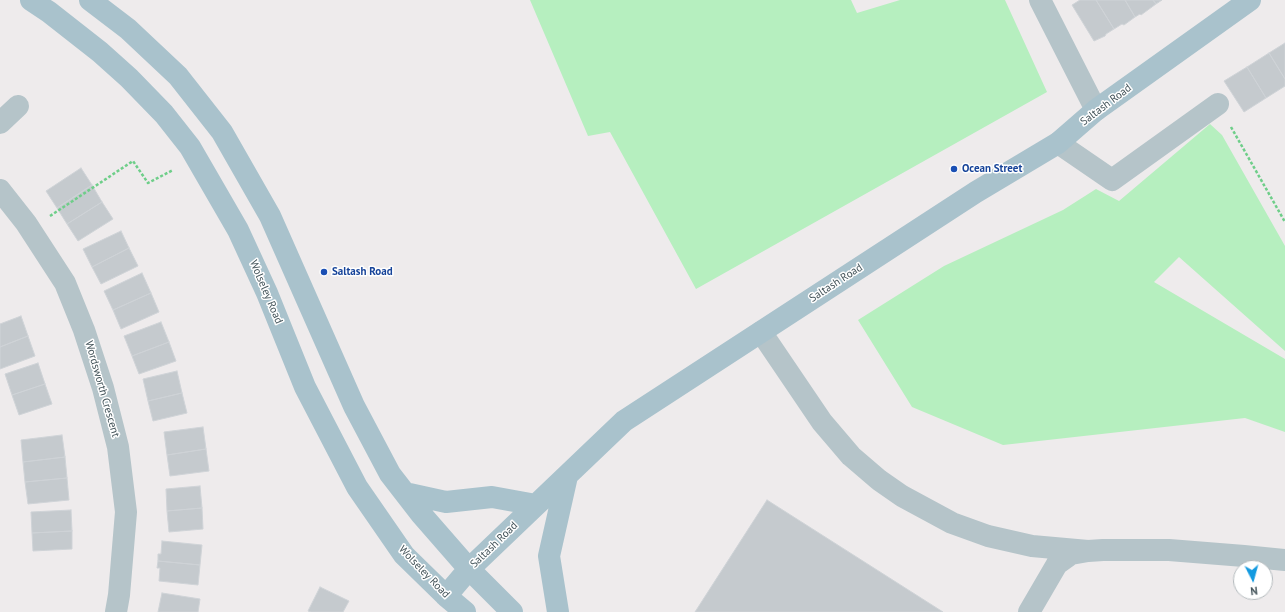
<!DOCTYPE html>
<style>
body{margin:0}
#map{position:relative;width:1285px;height:612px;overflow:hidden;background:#eeebec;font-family:"PT Sans",sans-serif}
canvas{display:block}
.north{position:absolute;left:1233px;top:560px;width:40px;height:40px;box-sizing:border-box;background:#fff;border:1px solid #b4babd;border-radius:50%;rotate:174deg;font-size:11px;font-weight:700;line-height:16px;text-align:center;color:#435359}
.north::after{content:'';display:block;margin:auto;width:14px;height:18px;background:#139ae0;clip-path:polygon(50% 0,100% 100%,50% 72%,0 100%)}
</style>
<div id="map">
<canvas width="1285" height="612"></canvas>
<div class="north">N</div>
</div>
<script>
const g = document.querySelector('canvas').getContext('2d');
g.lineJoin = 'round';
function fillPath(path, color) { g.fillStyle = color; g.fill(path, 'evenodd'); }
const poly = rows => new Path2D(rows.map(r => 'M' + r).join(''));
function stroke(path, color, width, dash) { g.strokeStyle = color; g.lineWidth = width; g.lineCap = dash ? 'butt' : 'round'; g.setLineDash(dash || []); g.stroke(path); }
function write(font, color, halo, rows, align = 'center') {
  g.font = font + ' "PT Sans",sans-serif'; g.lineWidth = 3; g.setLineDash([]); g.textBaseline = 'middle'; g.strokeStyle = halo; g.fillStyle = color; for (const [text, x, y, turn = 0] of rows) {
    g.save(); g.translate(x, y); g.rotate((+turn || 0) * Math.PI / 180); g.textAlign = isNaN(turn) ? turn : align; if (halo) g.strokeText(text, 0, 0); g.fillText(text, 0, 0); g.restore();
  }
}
fillPath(poly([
 [530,0,851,0,857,13,900,0,1005,0,1047,92,696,289,610,132,588,136],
 [1210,124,1222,135,1285,246,1285,351,1179,257,1154,282,1285,359,1285,432,1245,418,1003,445,912,407,858,320,944,266,1063,210,1096,189,1119,201]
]), '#b6efbf');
const building = poly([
 [1080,0,1096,0,1114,29,1106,34,1105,36,1094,41,1072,5,1080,0],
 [1096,0,1125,0,1135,17,1124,25,1122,24,1114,29,1096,0],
 [1125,0,1153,0,1156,4,1141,15,1140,14,1135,17,1125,0],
 [1153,0,1162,0,1156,4,1153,0],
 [1285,43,1285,79,1269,53,1285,43],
 [1269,53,1285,79,1285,86,1266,98,1247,67,1269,53],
 [1247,67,1266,98,1244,112,1224,81,1247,67],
 [81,168,92,185,57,208,46,191,81,168],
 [92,185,102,202,67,224,57,208,92,185],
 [102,202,113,219,78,241,67,224,102,202],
 [121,231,129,248,92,267,83,249,121,231],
 [129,248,138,266,101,284,92,267,129,248],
 [142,273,151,293,113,310,104,291,142,273],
 [151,293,159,312,121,329,113,310,151,293],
 [21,316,28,336,0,347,0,324,21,316],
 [161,322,169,342,132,356,124,336,161,322],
 [28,336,35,356,0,369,0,347,28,336],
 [169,342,176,361,139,374,132,356,169,342],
 [38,363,45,384,12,395,5,374,38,363],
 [177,371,182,393,148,401,143,379,177,371],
 [45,384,52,404,19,415,12,395,45,384],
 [182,393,187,413,153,421,148,401,182,393],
 [203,427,206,449,167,455,164,432,203,427],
 [62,435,65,457,23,462,21,440,62,435],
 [206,449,209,471,170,476,167,455,206,449],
 [65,457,67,478,25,482,23,462,65,457],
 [67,478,69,500,28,504,25,482,67,478],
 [200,486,202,508,167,511,166,489,200,486],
 [767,500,943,612,695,612,767,500],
 [202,508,203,529,169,532,167,511,202,508],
 [71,510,72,531,32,533,31,512,71,510],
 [72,531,72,549,33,551,32,533,72,531],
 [162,541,202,545,200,565,158,561,158,554,161,554,162,541],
 [158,561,200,565,198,585,159,581,160,568,157,568,158,561],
 [320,587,349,601,343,612,311,612,308,611,320,587],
 [162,593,200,599,198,612,158,612,162,593]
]);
fillPath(building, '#c5cace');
stroke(building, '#cfd3d7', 1);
stroke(poly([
 [1231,127,1285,222],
 [50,216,133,161,148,183,173,170]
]), '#6ece89', 2.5, [3, 2]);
stroke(poly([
 [1040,0,1096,110],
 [0,123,18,106],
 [1058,143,1112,180,1218,104],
 [0,190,26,223,65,283,84,330,103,388,118,447,126,512,119,595,116,612],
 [761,332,822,422,851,456,879,480,902,496,952,523,988,536,1032,546,1088,551],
 [1029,612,1057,564,1071,554,1088,551,1103,550,1169,550,1244,556,1285,560]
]), '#b5c4c9', 22);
stroke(poly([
 [31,0,49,12,100,52,129,78,164,114,190,147,238,230,267,293,305,387,357,487,404,555,446,596,465,612],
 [90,0,128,29,178,76,222,132,270,216,354,406,390,474,421,514,469,569,512,612],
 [405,493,446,502,492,497,536,505],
 [446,596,469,569,624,421,976,192,1058,143,1096,110,1250,0],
 [558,612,549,556,567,476]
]), '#a9c2cc', 22);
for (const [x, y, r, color] of [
 [954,169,4,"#1a4fb4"],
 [324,272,4,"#1a4fb4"]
]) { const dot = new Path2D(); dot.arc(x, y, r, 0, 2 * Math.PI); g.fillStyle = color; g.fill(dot); stroke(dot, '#fff', 1.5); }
write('11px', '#435359', '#fff', [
 ["Saltash Road",1106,105,-37],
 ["Saltash Road",836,283,-33],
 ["Wolseley Road",266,292,67],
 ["Wordsworth Crescent",102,389,74],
 ["Saltash Road",494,545,-44],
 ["Wolseley Road",424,572,46]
]);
write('bold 11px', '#164399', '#fff', [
 ["Ocean Street",962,169],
 ["Saltash Road",332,272]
], 'left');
</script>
